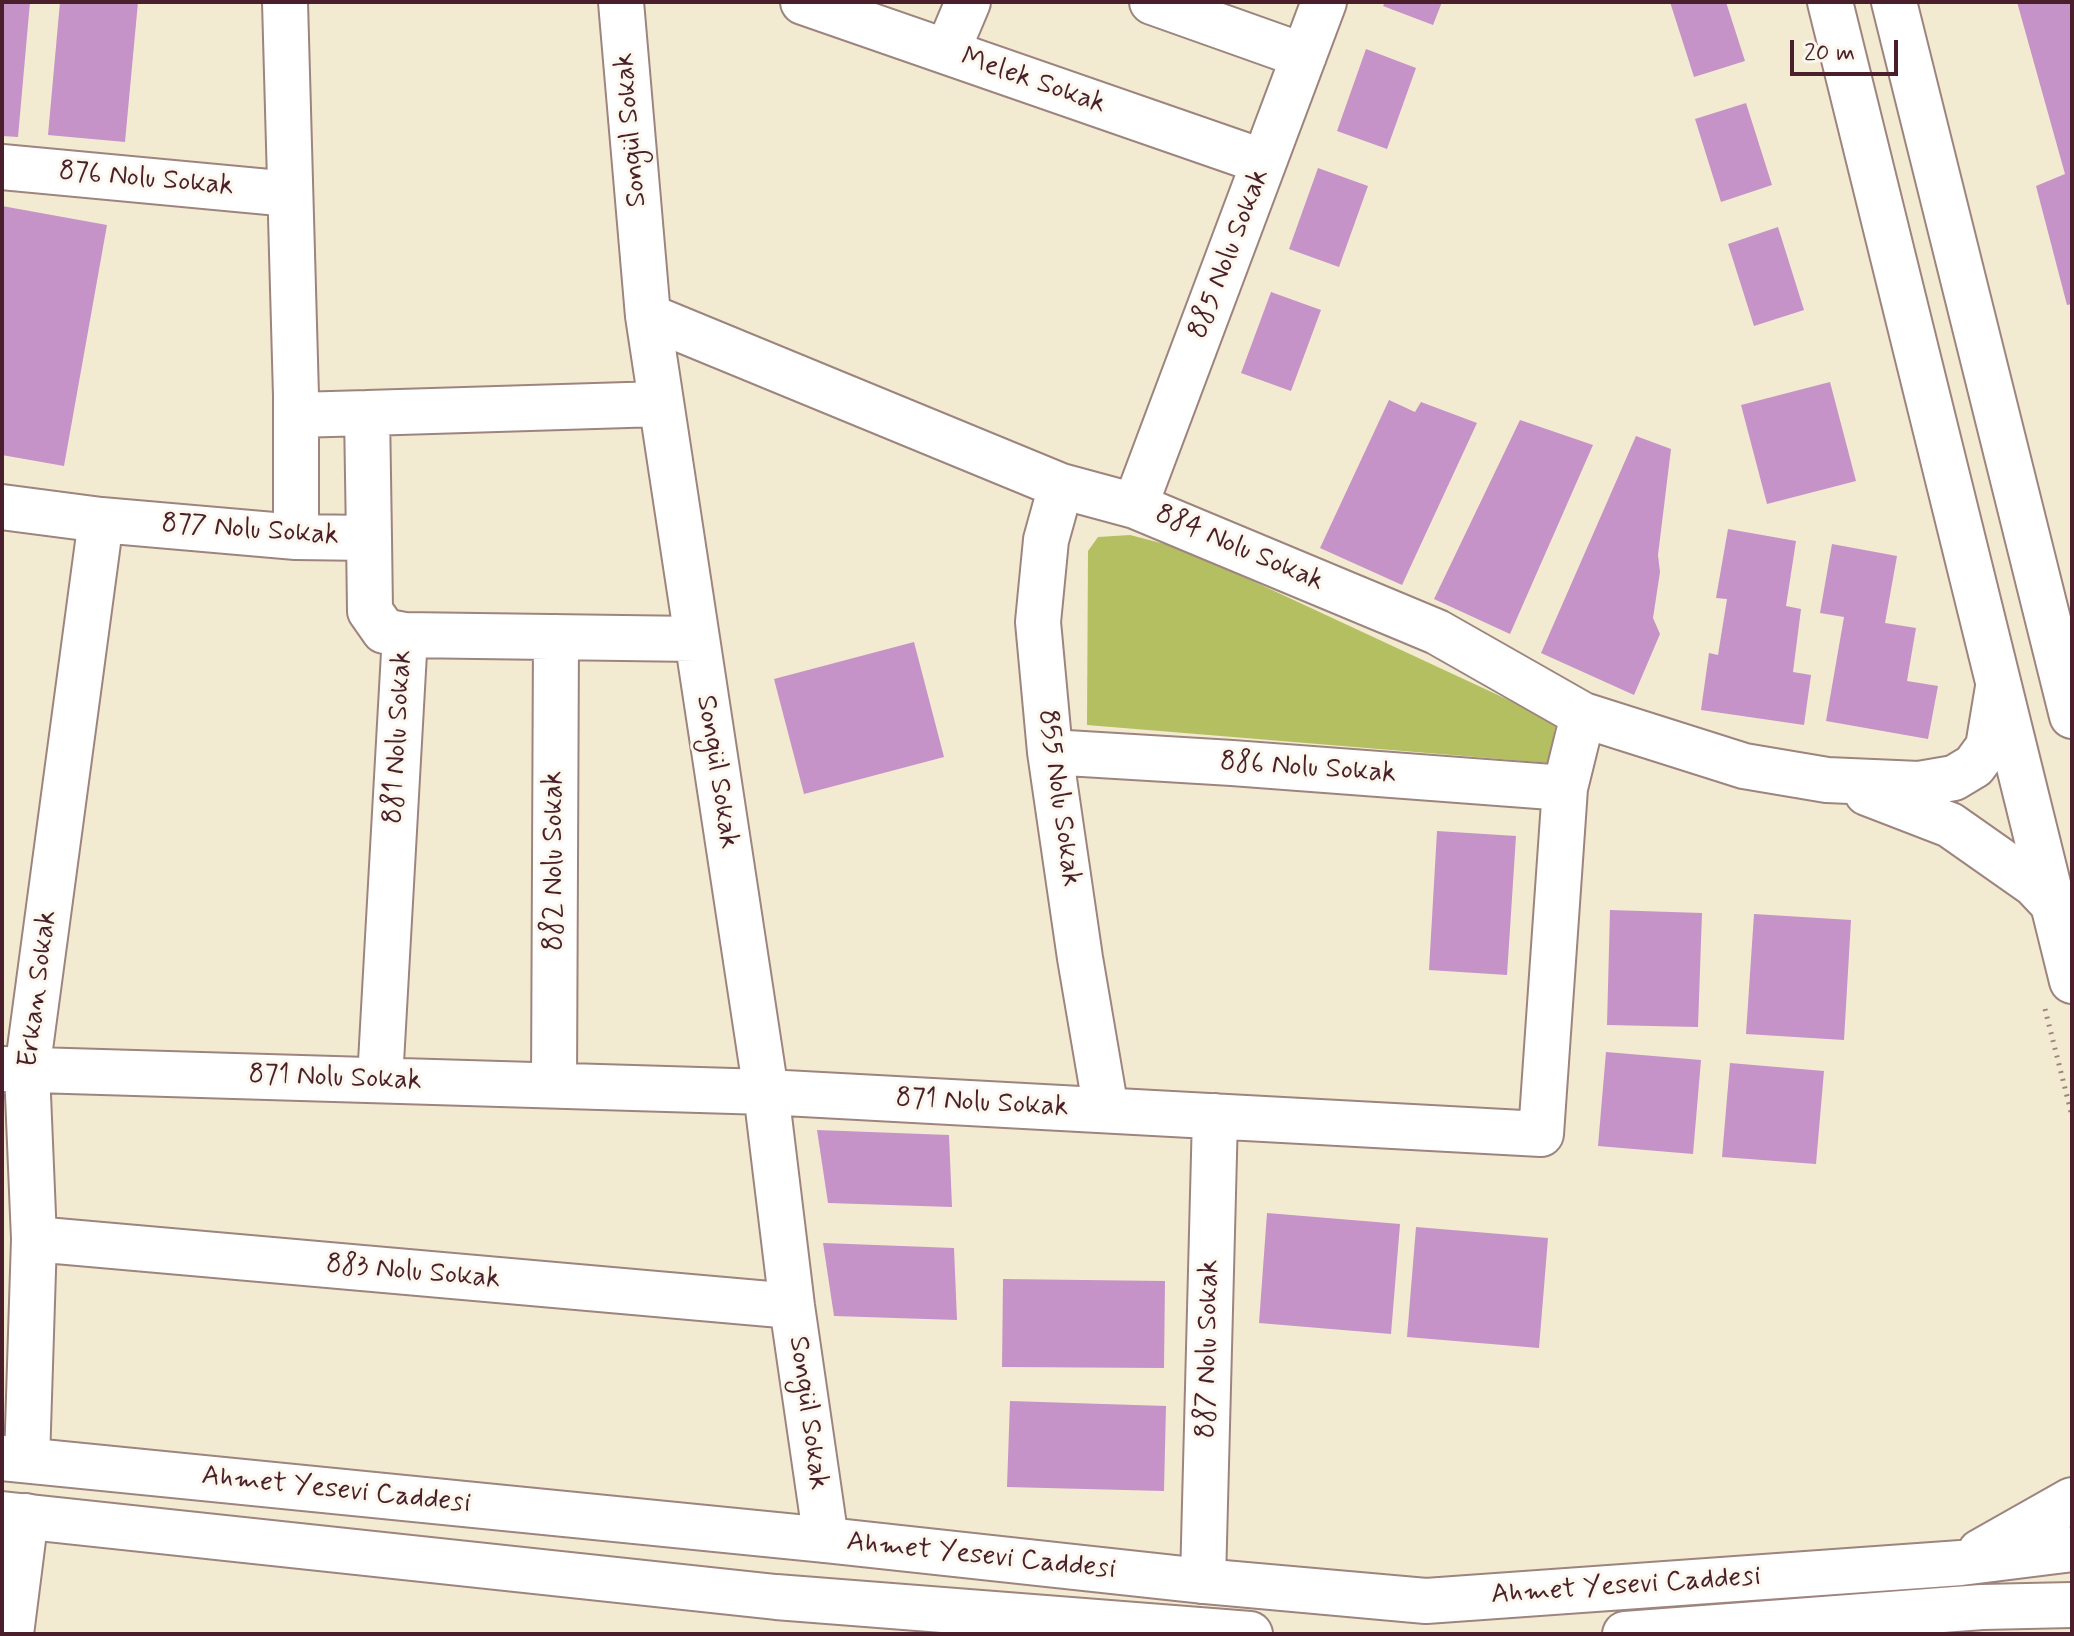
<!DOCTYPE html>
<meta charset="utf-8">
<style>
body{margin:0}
#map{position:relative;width:2074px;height:1636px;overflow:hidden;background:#f3ead2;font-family:Mynerve,sans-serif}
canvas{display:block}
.frame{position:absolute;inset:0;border:4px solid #4a1f2b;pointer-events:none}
.scale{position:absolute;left:1790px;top:40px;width:108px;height:36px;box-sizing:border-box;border:4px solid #4a1f2b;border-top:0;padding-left:10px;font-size:24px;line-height:28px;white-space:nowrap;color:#4a1f2b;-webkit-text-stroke:6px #fbf7ec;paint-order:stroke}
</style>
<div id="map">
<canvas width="2074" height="1636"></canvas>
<div class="frame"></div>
<div class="scale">20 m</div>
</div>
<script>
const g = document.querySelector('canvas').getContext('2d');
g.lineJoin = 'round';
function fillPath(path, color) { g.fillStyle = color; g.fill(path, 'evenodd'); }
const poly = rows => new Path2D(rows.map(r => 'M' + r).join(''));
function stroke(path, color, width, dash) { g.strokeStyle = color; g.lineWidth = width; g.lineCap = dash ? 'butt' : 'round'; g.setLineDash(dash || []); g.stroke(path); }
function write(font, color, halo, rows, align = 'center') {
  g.font = font + ' Mynerve,sans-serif'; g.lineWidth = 6; g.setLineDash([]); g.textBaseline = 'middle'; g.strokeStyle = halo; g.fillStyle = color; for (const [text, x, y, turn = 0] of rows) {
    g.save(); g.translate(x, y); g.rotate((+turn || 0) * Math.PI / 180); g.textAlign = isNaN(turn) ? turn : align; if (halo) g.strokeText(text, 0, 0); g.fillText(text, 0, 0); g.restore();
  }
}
fillPath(poly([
 [1130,535,1184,549,1556,722,1549,763,1087,725,1088,551,1098,537]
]), '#b3bf61');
fillPath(poly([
 [2,2,30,2,18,137,2,136],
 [60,2,138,2,125,142,48,135],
 [1385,2,1442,2,1433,25,1383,6],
 [1670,2,1726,2,1745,61,1694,77],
 [2017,2,2072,2,2072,304,2067,305,2036,186,2065,174],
 [1366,49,1416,68,1387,149,1337,131],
 [1746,103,1772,185,1721,202,1695,119],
 [1318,168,1368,186,1339,267,1289,249],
 [2,206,107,225,64,466,2,455],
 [1778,227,1804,310,1754,326,1728,244],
 [1271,292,1321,310,1291,391,1241,373],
 [1830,382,1856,481,1767,504,1741,405],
 [1389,400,1415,412,1421,402,1477,423,1402,585,1320,548],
 [1520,420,1593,445,1510,634,1434,599],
 [1636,436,1671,449,1658,555,1660,572,1653,618,1660,634,1634,695,1541,653],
 [1728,529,1796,541,1786,606,1801,609,1793,672,1811,675,1804,725,1701,710,1709,653,1718,655,1727,599,1716,598],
 [1832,544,1897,556,1885,623,1916,628,1907,681,1938,686,1928,739,1826,721,1844,617,1820,613],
 [914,642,944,757,804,794,774,679],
 [1437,831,1516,836,1507,975,1429,970],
 [1610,910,1702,913,1698,1027,1607,1025],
 [1754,914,1851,920,1844,1040,1746,1034],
 [1606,1052,1701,1060,1693,1154,1598,1146],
 [1730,1063,1824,1071,1816,1164,1722,1157],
 [817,1130,949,1135,952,1207,828,1203],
 [1267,1213,1400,1224,1391,1334,1259,1323],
 [1416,1227,1548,1238,1539,1348,1407,1337],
 [823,1243,954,1248,957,1320,834,1316],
 [1003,1279,1165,1281,1164,1368,1002,1367],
 [1010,1401,1166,1406,1164,1491,1007,1487]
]), '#c593c8');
const minor = poly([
 [285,2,296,396,296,537],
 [621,2,648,316,766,1092,792,1306,826,1540],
 [803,2,1264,162],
 [1152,2,1304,56],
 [947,52,968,2],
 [2,167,290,194],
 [648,316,1061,486,1135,506,1437,632,1583,715,1744,766,1827,780,1919,784,1954,778,1974,766,1988,747,1998,687],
 [296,415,367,413],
 [1061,486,1046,540,1038,622,1050,752,1080,958,1106,1110],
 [1135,506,1324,2],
 [2,507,101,520,296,537,369,538,367,413,660,404],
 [369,538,370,611,384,631,405,635],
 [1050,752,1232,763,1565,788],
 [1867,793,1950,825,2034,884,2051,902],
 [2,1069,766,1092,1541,1134,1565,788,1583,715],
 [380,1080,405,635,695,639],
 [554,1085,556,637],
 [34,1239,792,1306],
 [27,1460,34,1239,27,1071,101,520],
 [1203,1581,1215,1116],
 [11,1634,26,1516]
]);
const major = poly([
 [1830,2,2072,981],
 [1894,2,2072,716],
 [2,1458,826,1540,1203,1581,1426,1601,1961,1563,2072,1549],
 [2,1514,776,1597,1250,1634],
 [1980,1552,2072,1500],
 [1625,1634,1982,1607,2072,1605]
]);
stroke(minor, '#9e847e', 48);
stroke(major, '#9e847e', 48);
stroke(poly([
 [2045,1009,2072,1116]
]), '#9e847e', 5, [2, 6]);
stroke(minor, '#fff', 44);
stroke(major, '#fff', 44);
write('28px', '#4a1f2b', '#fbf7ec', [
 ["Melek Sokak",1033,82,19],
 ["Songül Sokak",632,130,-95],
 ["876 Nolu Sokak",146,180,5],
 ["885 Nolu Sokak",1230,254,-69],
 ["877 Nolu Sokak",250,531,4],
 ["884 Nolu Sokak",1239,549,23],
 ["881 Nolu Sokak",399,737,-87],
 ["886 Nolu Sokak",1308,769,4],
 ["Songül Sokak",716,772,81],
 ["855 Nolu Sokak",1058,798,82],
 ["882 Nolu Sokak",555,861,-90],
 ["Erkan Sokak",39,989,-83],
 ["871 Nolu Sokak",335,1079,2],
 ["871 Nolu Sokak",982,1104,3],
 ["883 Nolu Sokak",413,1273,5],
 ["887 Nolu Sokak",1209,1349,-89],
 ["Songül Sokak",807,1413,82],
 ["Ahmet Yesevi Caddesi",336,1491,6],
 ["Ahmet Yesevi Caddesi",981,1557,6],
 ["Ahmet Yesevi Caddesi",1626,1587,-4]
]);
</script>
